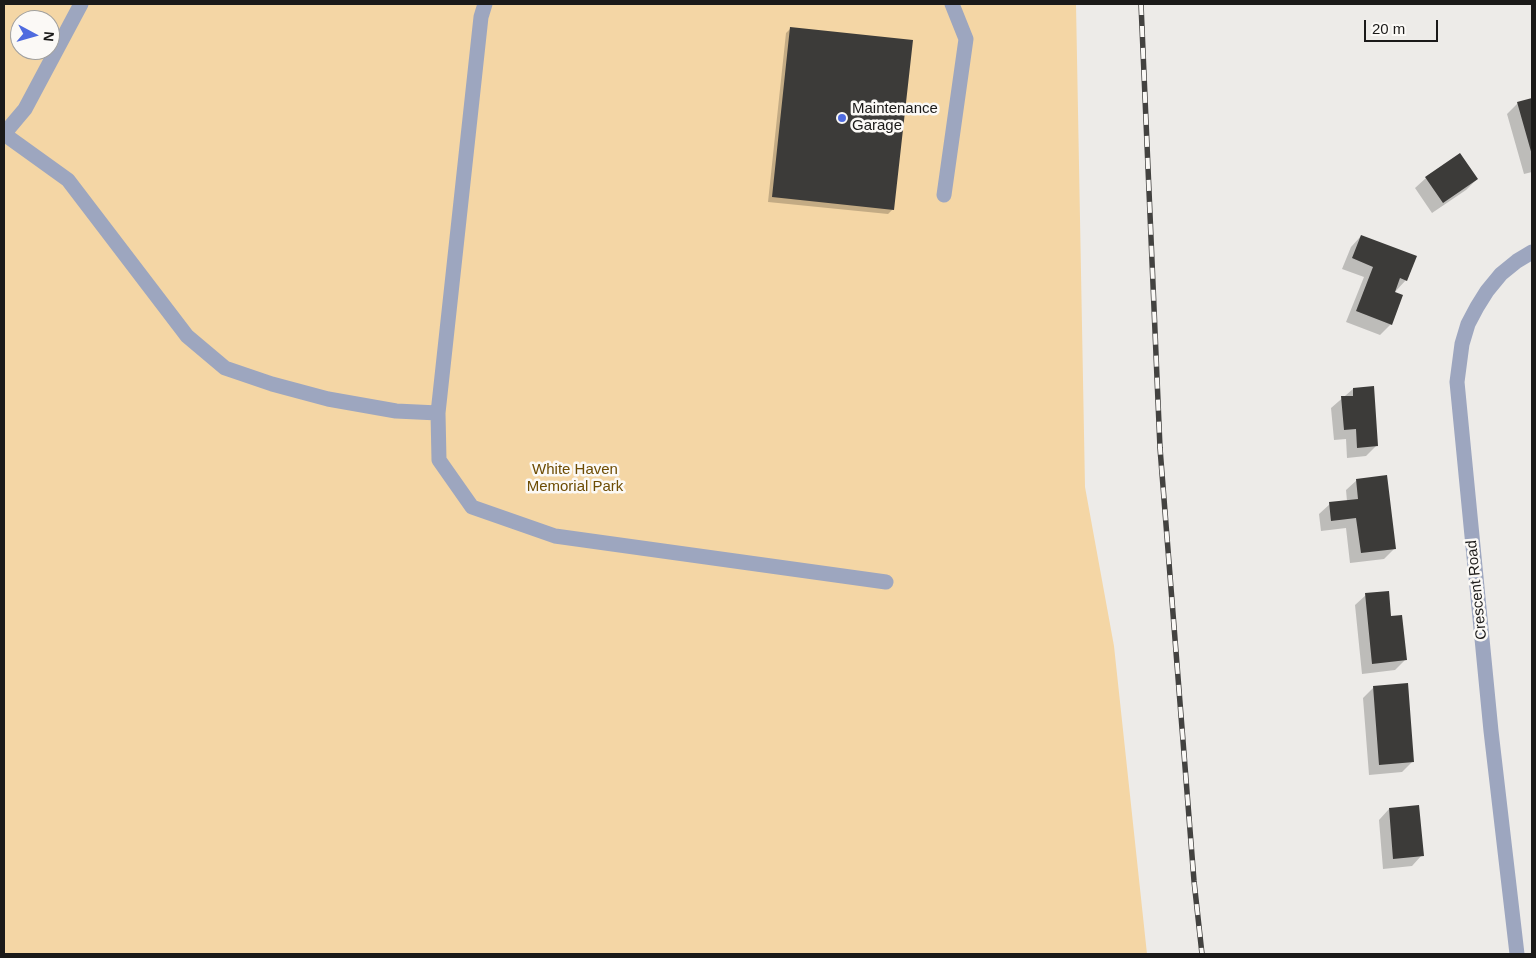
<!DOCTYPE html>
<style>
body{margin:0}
#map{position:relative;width:1536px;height:958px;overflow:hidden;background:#edebe8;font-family:Helvetica,sans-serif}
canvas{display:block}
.frame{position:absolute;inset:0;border:5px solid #1b1a19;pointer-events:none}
.north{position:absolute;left:10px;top:10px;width:50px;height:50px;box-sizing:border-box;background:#fbf9f6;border:1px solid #a1a09e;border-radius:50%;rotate:96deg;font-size:14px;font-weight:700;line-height:20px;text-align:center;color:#1b1a19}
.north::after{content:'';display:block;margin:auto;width:18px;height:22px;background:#4f6bdf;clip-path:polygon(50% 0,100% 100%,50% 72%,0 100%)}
.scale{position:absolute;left:1364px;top:20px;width:74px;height:22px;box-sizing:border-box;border:2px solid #1b1a19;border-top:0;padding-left:6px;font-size:15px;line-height:18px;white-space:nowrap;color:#1b1a19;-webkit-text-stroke:4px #fbf9f6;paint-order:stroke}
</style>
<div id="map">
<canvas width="1536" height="958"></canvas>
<div class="frame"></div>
<div class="north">N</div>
<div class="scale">20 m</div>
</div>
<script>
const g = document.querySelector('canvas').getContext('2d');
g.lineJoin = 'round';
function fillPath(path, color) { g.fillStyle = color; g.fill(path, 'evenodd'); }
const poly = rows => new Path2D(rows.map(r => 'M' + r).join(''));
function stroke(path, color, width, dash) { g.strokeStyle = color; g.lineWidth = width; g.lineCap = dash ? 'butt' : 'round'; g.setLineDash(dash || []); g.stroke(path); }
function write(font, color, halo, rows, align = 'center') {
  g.font = font + ' Helvetica,sans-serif'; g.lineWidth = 5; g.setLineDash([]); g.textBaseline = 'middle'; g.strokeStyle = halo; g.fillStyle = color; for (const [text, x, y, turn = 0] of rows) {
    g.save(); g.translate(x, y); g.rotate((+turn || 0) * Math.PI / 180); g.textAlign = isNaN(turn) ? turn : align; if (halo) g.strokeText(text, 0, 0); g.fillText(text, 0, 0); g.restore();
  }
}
fillPath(poly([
 [4,4,1076,4,1085,487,1114,646,1147,954,4,954],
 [20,20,50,20,50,50,20,50]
]), '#f4d6a5');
fillPath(poly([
 [791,28,893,209,888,214,768,202,786,33],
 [1532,99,1532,172,1524,174,1507,114,1518,103],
 [1426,178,1477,179,1466,190,1432,213,1415,188],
 [1361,236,1406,280,1394,293,1391,324,1380,335,1346,322,1364,277,1342,269,1351,247],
 [1353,389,1377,445,1366,456,1347,458,1346,439,1334,440,1331,408],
 [1357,480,1395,548,1384,559,1350,563,1346,528,1321,531,1319,514,1330,504,1347,501,1346,490],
 [1366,595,1390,617,1405,660,1395,670,1362,674,1355,605],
 [1374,687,1412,762,1402,772,1369,775,1363,698],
 [1389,809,1422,855,1412,866,1383,869,1379,820]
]), '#0003');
fillPath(poly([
 [790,27,913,40,894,210,772,197],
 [1532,98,1532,155,1517,102],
 [1460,153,1478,179,1443,203,1425,177],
 [1361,235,1417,256,1407,281,1400,278,1395,292,1403,295,1392,325,1356,311,1373,267,1352,258],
 [1374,386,1378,446,1357,448,1356,429,1344,430,1341,396,1353,396,1353,388],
 [1387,475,1396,549,1361,553,1356,518,1331,521,1329,502,1358,499,1356,479],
 [1389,591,1391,616,1402,615,1407,660,1372,664,1365,593],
 [1408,683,1414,762,1379,765,1373,686],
 [1419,805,1424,856,1393,859,1389,808]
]), '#3c3b39');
stroke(poly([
 [4,134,68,180,187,336,225,368,272,384,328,399,396,411,438,413,481,17,485,4],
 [4,134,25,109,81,4],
 [944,195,966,39,952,4],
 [438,413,439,460,472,507,555,536,886,582]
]), '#9da6bf', 15);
stroke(poly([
 [1517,954,1491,731,1457,382,1462,344,1468,324,1477,307,1487,291,1501,274,1517,261,1532,252]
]), '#9da6bf', 15);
const rail = poly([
 [1141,4,1160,448,1194,881,1202,954]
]);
stroke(rail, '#434240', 5.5);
stroke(rail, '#fbf9f6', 4, [11]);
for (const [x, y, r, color] of [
 [842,118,5,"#4f6bdf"]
]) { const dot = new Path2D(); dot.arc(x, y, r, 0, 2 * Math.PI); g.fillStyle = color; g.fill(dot); stroke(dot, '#fbf9f6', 2); }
write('15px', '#1b1a19', '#fbf9f6', [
 ["Maintenance",852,109],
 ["Garage",852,126]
], 'left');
write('15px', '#6d4c04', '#fbf9f6', [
 ["White Haven",575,470],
 ["Memorial Park",575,487]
]);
write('15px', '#1b1a19', '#fbf9f6', [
 ["Crescent Road",1477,590,-96]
]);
</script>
